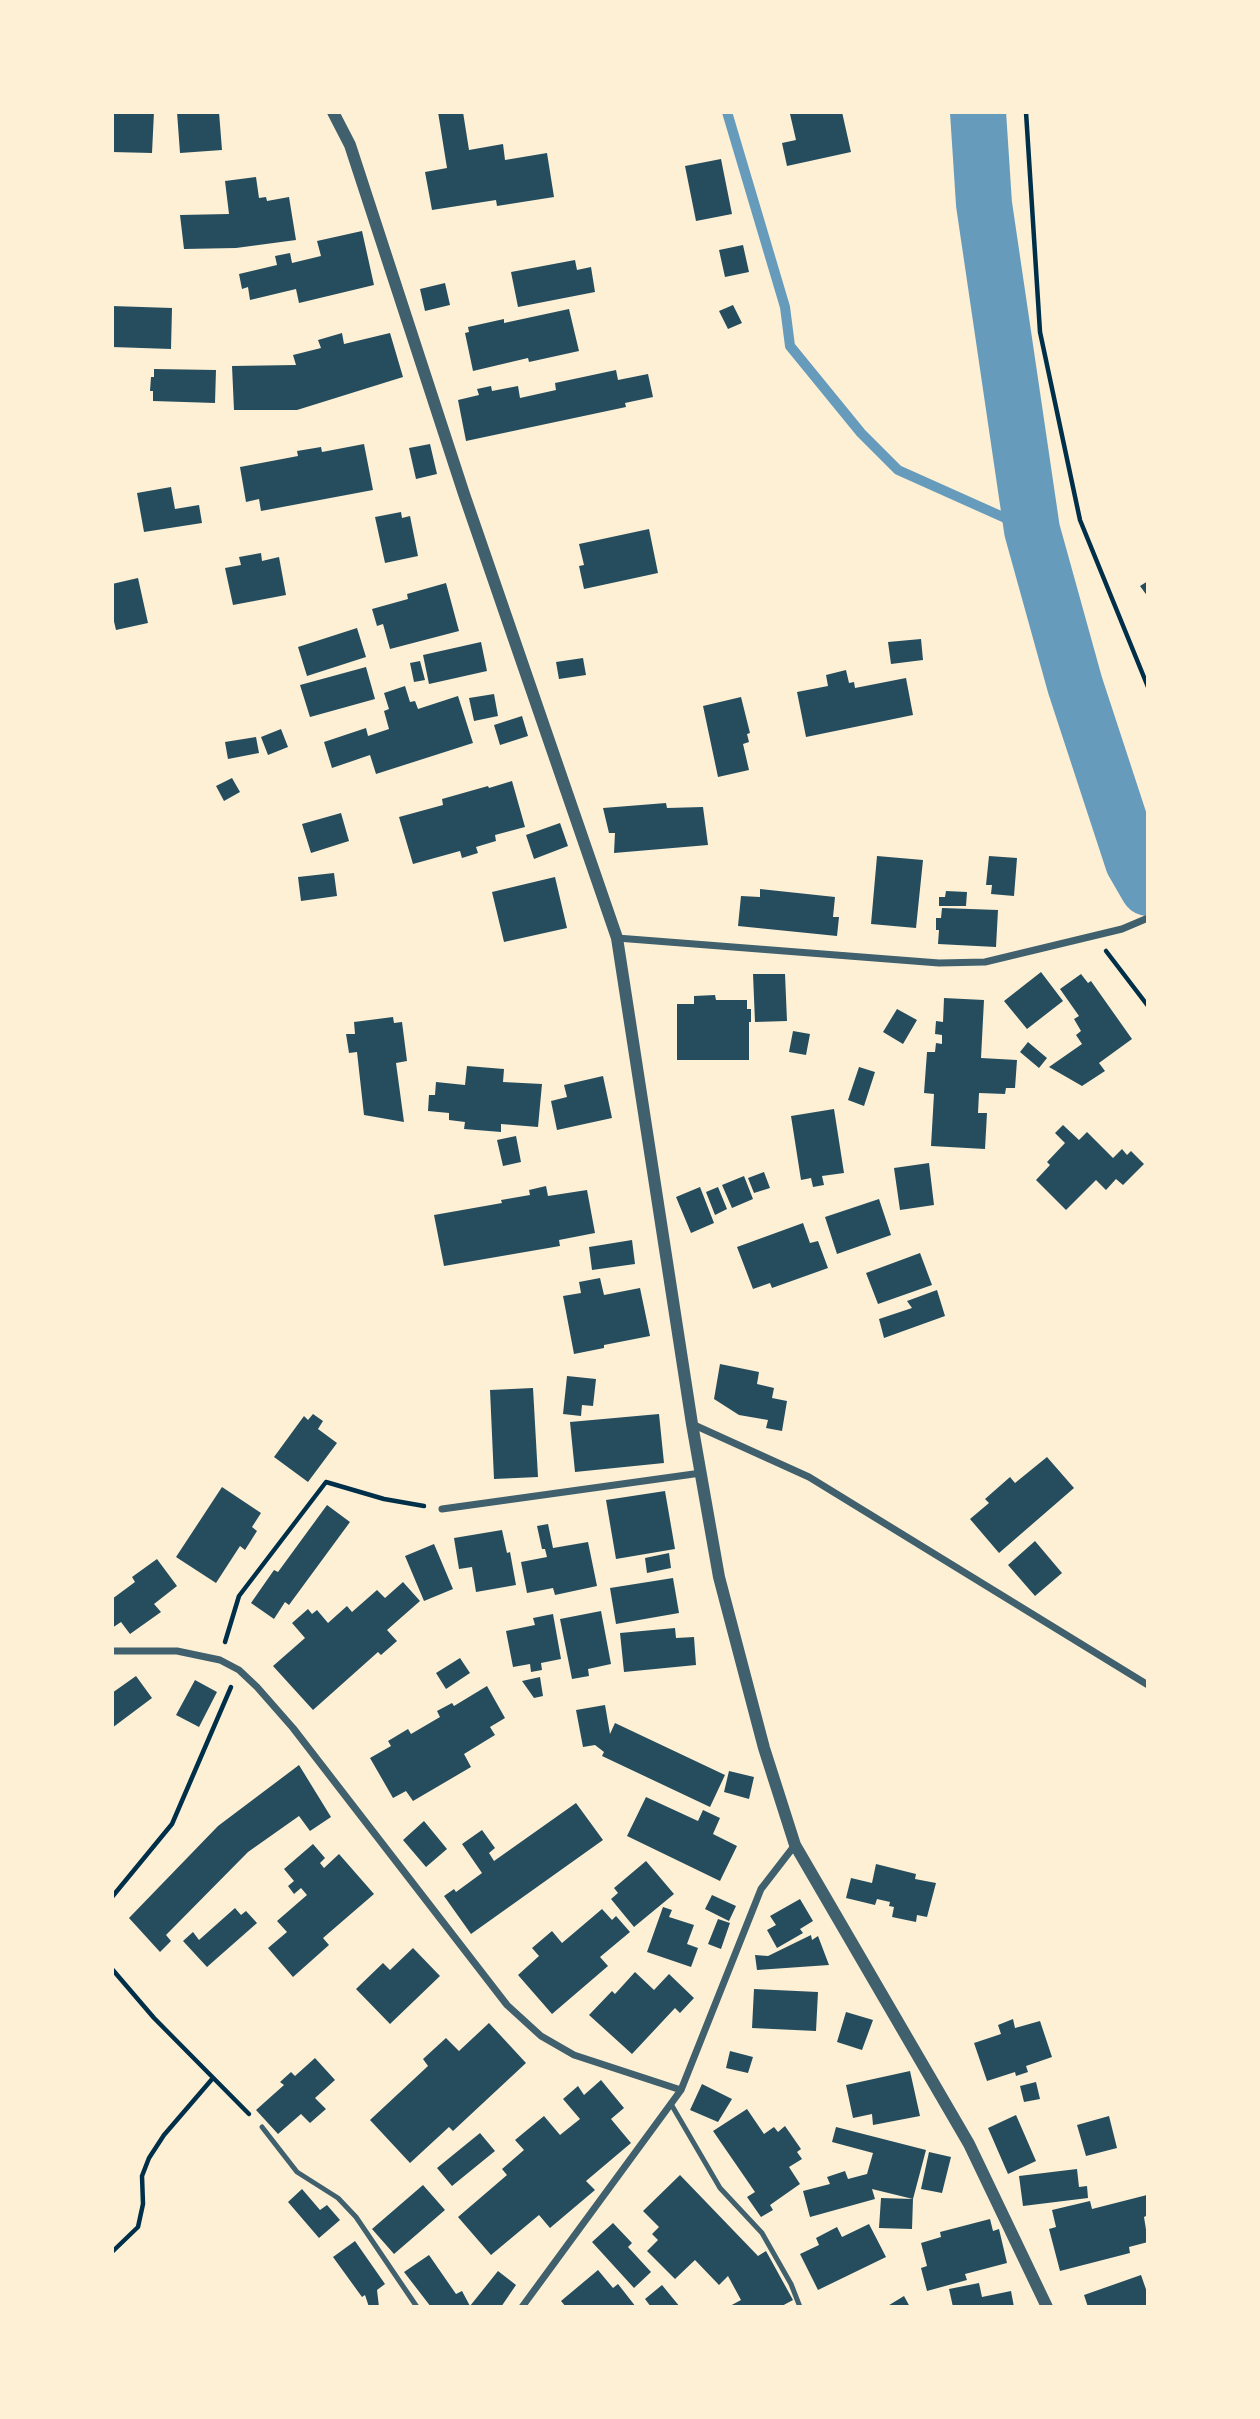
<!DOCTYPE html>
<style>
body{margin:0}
#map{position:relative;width:1260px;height:2419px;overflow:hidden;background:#fdf0d5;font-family:"DM Sans",sans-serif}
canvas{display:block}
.frame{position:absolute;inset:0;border:114px solid #fdf0d5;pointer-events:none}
</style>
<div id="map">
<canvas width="1260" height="2419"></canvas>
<div class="frame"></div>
</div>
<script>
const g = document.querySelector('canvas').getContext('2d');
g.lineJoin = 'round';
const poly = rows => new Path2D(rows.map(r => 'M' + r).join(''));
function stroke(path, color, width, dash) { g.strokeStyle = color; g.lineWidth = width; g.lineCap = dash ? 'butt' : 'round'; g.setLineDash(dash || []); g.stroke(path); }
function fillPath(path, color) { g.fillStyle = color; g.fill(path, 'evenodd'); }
stroke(poly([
 [727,112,785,307,790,346,861,433,898,470,1032,530]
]), '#669bbc', 10);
stroke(poly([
 [978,112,984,204,1032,530,1075,685,1133,862,1148,888]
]), '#669bbc', 56);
fillPath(poly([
 [112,112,154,112,152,153,112,152],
 [177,112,219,112,222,150,180,153],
 [438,112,463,112,469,150,503,144,505,160,547,153,554,197,497,206,496,200,432,210,425,172,447,168],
 [802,112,842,112,851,152,787,166,782,143,796,140,790,114],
 [721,159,732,214,696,221,685,166],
 [256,177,259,198,266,197,267,201,289,197,296,240,236,248,184,249,180,215,229,214,225,181],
 [362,231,374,285,299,303,296,289,250,300,248,287,242,289,239,274,277,265,275,256,290,253,292,263,321,256,317,241],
 [743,245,749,272,725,277,719,250],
 [575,260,577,270,591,267,595,292,518,307,511,272],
 [445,283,450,305,425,311,420,289],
 [733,305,742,323,728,329,719,311],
 [112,306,172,308,171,349,112,347],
 [569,309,579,351,529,362,528,358,473,371,465,333,469,332,468,327,504,319,504,323],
 [342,333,344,344,390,333,403,377,297,410,234,410,232,366,296,365,293,355,321,348,318,340],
 [154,369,216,370,215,403,153,401,153,391,150,391,151,377,154,377],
 [616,370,618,380,648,374,653,397,625,403,626,407,466,441,458,400,479,395,477,389,491,386,492,391,518,386,520,398,556,390,555,383],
 [364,444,373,490,261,511,259,499,246,502,240,467,298,456,297,451,321,447,322,452],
 [430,444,437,474,416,479,409,448],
 [171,487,175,509,199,505,202,523,144,532,137,493],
 [401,512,402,518,410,516,418,556,385,563,375,517],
 [649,529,658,573,584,589,579,566,584,565,579,544],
 [261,553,262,561,279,557,286,595,233,605,225,568,241,565,239,557],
 [138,578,148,623,116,630,112,613,112,584],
 [1148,581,1148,597,1140,586],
 [446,583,459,631,390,649,383,624,377,626,372,609,408,599,407,594],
 [357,628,366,657,307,676,298,647],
 [921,639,923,660,891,664,888,642],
 [481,642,487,671,429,684,423,655],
 [583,658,586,675,559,679,556,662],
 [420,661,425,680,414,682,410,663],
 [366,667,375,699,310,717,300,685],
 [846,670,849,683,854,682,855,688,906,678,913,715,806,737,797,692,828,686,826,675],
 [405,686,410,702,415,701,418,709,458,696,473,743,376,774,370,755,332,768,324,742,366,728,368,736,389,729,384,711,389,709,384,693],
 [494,694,498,716,474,721,469,698],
 [741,697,750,733,747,734,749,742,743,744,749,770,718,777,703,706],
 [522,716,528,736,500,745,494,725],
 [281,729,288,747,268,755,261,737],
 [256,737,259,753,228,759,225,742],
 [232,778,240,792,224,801,216,786],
 [512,781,525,827,495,835,496,841,476,847,478,853,462,858,460,851,413,864,399,817,443,805,442,799,488,786,489,788],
 [666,803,667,808,703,807,708,845,614,853,615,833,609,833,603,808],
 [341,813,349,841,311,853,302,824],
 [560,823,568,846,534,859,526,835],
 [877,856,923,860,916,928,871,924],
 [989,856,1017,858,1014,896,991,894,992,885,986,885],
 [334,873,337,896,301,901,298,877],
 [555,877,567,928,504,942,492,892],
 [760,889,835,897,833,917,839,917,837,936,738,926,741,896,760,897],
 [946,891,967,892,966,906,939,906,939,897,945,897],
 [942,908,998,910,996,947,938,944,939,930,936,930,936,918,941,918],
 [1041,972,1063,1001,1027,1029,1004,1001],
 [753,974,785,974,787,1021,755,1022],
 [1081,974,1088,983,1091,981,1132,1039,1099,1063,1105,1071,1082,1086,1049,1067,1082,1044,1076,1035,1081,1031,1074,1019,1079,1016,1060,989],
 [715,995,716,1000,747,1000,747,1009,751,1009,751,1022,749,1022,749,1060,677,1060,677,1004,694,1004,694,996],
 [944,998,984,1000,981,1058,1017,1060,1015,1088,1006,1088,1005,1094,979,1093,978,1113,987,1113,985,1149,931,1146,934,1094,924,1093,927,1052,935,1052,936,1043,942,1044,942,1035,935,1034,936,1021,943,1022],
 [897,1009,917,1020,903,1044,883,1032],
 [393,1017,394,1023,402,1022,407,1061,396,1063,404,1122,364,1115,357,1052,349,1053,346,1034,355,1034,354,1022],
 [793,1031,810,1034,806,1055,789,1052],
 [1028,1042,1047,1058,1039,1068,1020,1052],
 [467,1066,504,1069,503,1082,542,1084,538,1127,501,1124,501,1132,464,1129,465,1122,449,1120,449,1113,428,1111,429,1095,435,1095,436,1082,465,1085],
 [859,1067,875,1072,864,1106,848,1100],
 [603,1076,612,1118,557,1130,551,1101,567,1097,564,1085],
 [834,1109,844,1173,822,1176,824,1185,813,1187,811,1178,801,1180,791,1116],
 [1063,1125,1079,1140,1087,1132,1113,1158,1122,1149,1127,1155,1131,1151,1144,1164,1123,1185,1116,1179,1106,1190,1096,1180,1066,1210,1036,1180,1050,1165,1047,1162,1065,1143,1055,1133],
 [516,1136,521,1162,503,1166,497,1140],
 [929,1163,934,1205,900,1210,894,1168],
 [764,1172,770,1188,754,1193,748,1178],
 [744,1176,753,1199,732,1208,722,1185],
 [546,1186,548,1196,587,1190,595,1233,559,1240,560,1246,444,1266,434,1215,502,1203,501,1200,530,1195,529,1190],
 [700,1187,714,1223,691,1233,676,1197],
 [718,1187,727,1209,715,1215,706,1192],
 [879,1199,891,1235,837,1254,825,1217],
 [803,1223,810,1243,818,1241,828,1268,772,1288,770,1283,753,1289,737,1247],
 [632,1240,635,1264,592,1270,589,1247],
 [920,1253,932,1285,878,1304,866,1273],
 [600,1278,604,1295,640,1288,650,1336,604,1345,604,1348,574,1354,563,1296,581,1293,579,1282],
 [937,1290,945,1316,884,1338,879,1319,912,1308,907,1301],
 [720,1364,759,1372,757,1384,774,1388,772,1398,787,1401,782,1431,766,1428,768,1420,739,1415,714,1399],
 [567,1376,596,1379,593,1406,582,1405,581,1416,563,1414],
 [533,1388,538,1477,494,1479,490,1390],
 [313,1414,323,1421,318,1429,337,1443,308,1482,274,1457,304,1416,308,1420],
 [659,1414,664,1463,575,1472,570,1422],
 [1047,1457,1074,1488,999,1553,970,1519,989,1503,985,1499,1010,1477,1015,1483],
 [222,1487,261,1513,252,1527,257,1531,245,1550,240,1546,216,1583,176,1557],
 [665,1491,675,1549,616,1559,606,1500],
 [327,1505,350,1522,289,1605,285,1602,274,1619,251,1603,274,1570,278,1572],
 [548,1524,553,1548,588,1542,597,1586,555,1595,553,1588,527,1593,521,1562,547,1557,545,1549,542,1549,537,1526],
 [502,1530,507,1553,510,1552,516,1585,476,1592,472,1567,459,1569,454,1538],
 [1035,1541,1062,1573,1035,1596,1008,1565],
 [434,1544,453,1589,424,1601,405,1556],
 [669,1553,671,1568,647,1573,645,1558],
 [157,1559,177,1586,154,1604,161,1612,130,1634,121,1622,112,1628,112,1599,135,1582,132,1577],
 [673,1578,679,1613,616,1624,610,1588],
 [403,1582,420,1601,387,1630,397,1641,381,1655,378,1652,313,1710,273,1666,305,1638,292,1623,308,1609,312,1614,317,1610,328,1623,347,1606,352,1612,377,1590,385,1598],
 [601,1611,611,1664,588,1669,589,1676,572,1679,560,1619],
 [553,1614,561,1659,541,1663,542,1670,531,1672,530,1664,513,1667,506,1631,535,1625,533,1618],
 [675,1628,676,1638,694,1637,696,1665,624,1672,620,1633],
 [460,1658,470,1673,446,1689,436,1673],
 [136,1676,152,1698,112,1728,112,1693],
 [540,1677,543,1696,534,1698,522,1681],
 [195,1680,217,1692,199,1727,176,1715],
 [487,1686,505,1718,490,1727,495,1735,464,1754,471,1767,413,1801,406,1791,393,1798,370,1758,391,1746,388,1741,408,1729,411,1734,440,1717,437,1711,452,1703,454,1706],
 [605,1705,610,1734,615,1723,725,1775,710,1807,602,1756,604,1752,595,1745,583,1747,576,1710],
 [299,1765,331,1817,310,1831,299,1816,248,1852,166,1935,171,1941,160,1952,129,1918,218,1826],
 [729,1771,754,1777,749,1799,724,1792],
 [646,1797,698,1821,703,1810,720,1818,713,1834,737,1846,720,1881,627,1836],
 [576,1803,603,1840,471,1934,444,1896,454,1889,456,1892,482,1873,462,1844,482,1830,495,1848,489,1853,494,1861],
 [424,1821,447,1849,426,1867,403,1840],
 [313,1844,325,1858,320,1863,324,1868,339,1854,374,1894,323,1938,329,1945,293,1977,268,1948,287,1932,277,1921,307,1895,301,1888,294,1894,288,1886,294,1881,284,1869],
 [646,1861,674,1894,634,1927,611,1899,618,1893,614,1888],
 [876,1864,916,1874,915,1879,936,1883,927,1917,917,1915,916,1922,892,1917,894,1907,889,1906,890,1902,877,1899,875,1905,846,1898,851,1878,872,1883],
 [712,1895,736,1906,729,1921,705,1909],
 [800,1899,813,1921,800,1929,803,1933,777,1948,767,1930,776,1925,770,1916],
 [663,1907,672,1910,669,1917,694,1925,687,1944,698,1948,691,1967,647,1952],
 [235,1908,241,1915,246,1911,257,1923,207,1967,183,1941,193,1932,199,1940],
 [602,1909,612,1920,616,1916,630,1932,600,1957,608,1966,552,2014,518,1975,539,1956,532,1948,552,1931,562,1943],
 [718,1919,730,1923,721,1949,708,1944],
 [811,1935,812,1940,818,1936,829,1965,757,1970,755,1955,768,1956],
 [413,1948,440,1976,390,2024,356,1989,383,1963,390,1970],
 [635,1972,654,1990,669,1974,694,1998,680,2013,675,2008,632,2054,589,2015,612,1991,615,1994],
 [754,1989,818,1992,816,2031,752,2028],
 [846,2012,873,2020,862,2050,837,2042],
 [1013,2019,1015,2028,1040,2021,1052,2057,1026,2066,1028,2072,1016,2076,1015,2072,987,2081,974,2043,1001,2034,998,2025],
 [489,2023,526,2063,453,2131,449,2127,410,2163,370,2120,428,2066,423,2059,446,2038,459,2051],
 [730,2051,753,2057,748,2073,726,2068],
 [315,2058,335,2080,315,2098,326,2109,310,2123,301,2114,278,2134,256,2110,284,2085,280,2082,291,2072,295,2076],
 [910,2071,920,2116,873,2125,872,2114,853,2118,846,2085],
 [601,2080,624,2108,611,2119,631,2143,586,2181,595,2190,550,2228,539,2215,491,2255,458,2217,507,2175,502,2169,524,2150,515,2140,544,2116,560,2135,580,2119,563,2099,578,2086,584,2095],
 [1036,2082,1040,2099,1024,2102,1020,2086],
 [702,2084,732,2099,718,2122,690,2110],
 [747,2109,764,2134,774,2127,778,2132,785,2126,801,2149,797,2152,802,2159,789,2167,800,2184,770,2205,773,2210,761,2217,747,2197,755,2192,713,2131],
 [1016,2115,1036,2161,1008,2174,988,2128],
 [1109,2116,1117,2148,1086,2156,1077,2125],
 [836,2127,926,2150,913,2199,912,2229,879,2228,881,2198,913,2199,872,2189,875,2199,810,2217,803,2191,830,2184,827,2177,845,2171,848,2179,867,2174,873,2153,832,2142],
 [480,2133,495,2151,452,2186,437,2168],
 [929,2152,951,2157,942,2193,921,2189],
 [1077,2169,1079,2187,1087,2186,1088,2198,1023,2206,1019,2176],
 [680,2175,758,2256,766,2251,793,2300,780,2307,728,2307,741,2300,728,2276,719,2285,695,2260,675,2279,647,2251,658,2240,652,2234,659,2227,643,2211],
 [423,2185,445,2210,394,2254,372,2229],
 [302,2189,320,2210,327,2205,340,2220,319,2238,288,2202],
 [1147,2195,1148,2215,1144,2217,1148,2242,1129,2247,1130,2253,1060,2271,1049,2229,1056,2227,1052,2210,1090,2201,1092,2209],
 [990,2219,993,2231,999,2229,1007,2263,965,2274,967,2280,927,2291,921,2268,927,2266,921,2243,941,2237,940,2232],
 [613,2223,632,2243,628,2247,651,2272,634,2288,592,2242],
 [869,2224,886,2257,818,2290,800,2254,819,2245,816,2238,837,2227,842,2237],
 [355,2241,385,2284,377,2290,379,2307,369,2307,365,2295,362,2297,333,2257],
 [429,2255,456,2294,462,2291,470,2306,498,2271,516,2285,501,2307,431,2307,404,2272],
 [598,2270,613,2288,618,2284,636,2307,566,2307,561,2301],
 [1141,2275,1148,2295,1148,2307,1088,2307,1084,2295],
 [979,2283,982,2297,1011,2291,1014,2307,953,2307,949,2289],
 [662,2285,680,2307,651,2307,645,2299],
 [904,2296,910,2307,886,2307]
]), '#264d5e');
stroke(poly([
 [1026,112,1040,332,1080,520,1148,687],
 [1106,951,1148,1006],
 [225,1642,239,1596,326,1482,384,1499,424,1506],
 [112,1897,172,1824,231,1687],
 [112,1969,154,2018,249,2114],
 [112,2252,138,2227,143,2204,142,2176,149,2158,164,2135,213,2078]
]), '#003049', 4.5);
stroke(poly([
 [671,2104,720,2188,762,2233,791,2284,800,2307],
 [262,2127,297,2172,338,2198,356,2217,417,2307]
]), '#3f606c', 5);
stroke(poly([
 [617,938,939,963,985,962,1122,929,1148,918],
 [692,1424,809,1477,1148,1685],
 [442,1509,701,1473],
 [112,1651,177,1651,220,1660,239,1670,257,1687,293,1728,507,2005,541,2036,574,2055,681,2090],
 [522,2307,681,2090,761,1889,795,1845]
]), '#3f606c', 7);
stroke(poly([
 [333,112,350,145,464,494,617,938,692,1424,719,1577,764,1748,795,1845,969,2144,1047,2307]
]), '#3f606c', 12);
</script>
